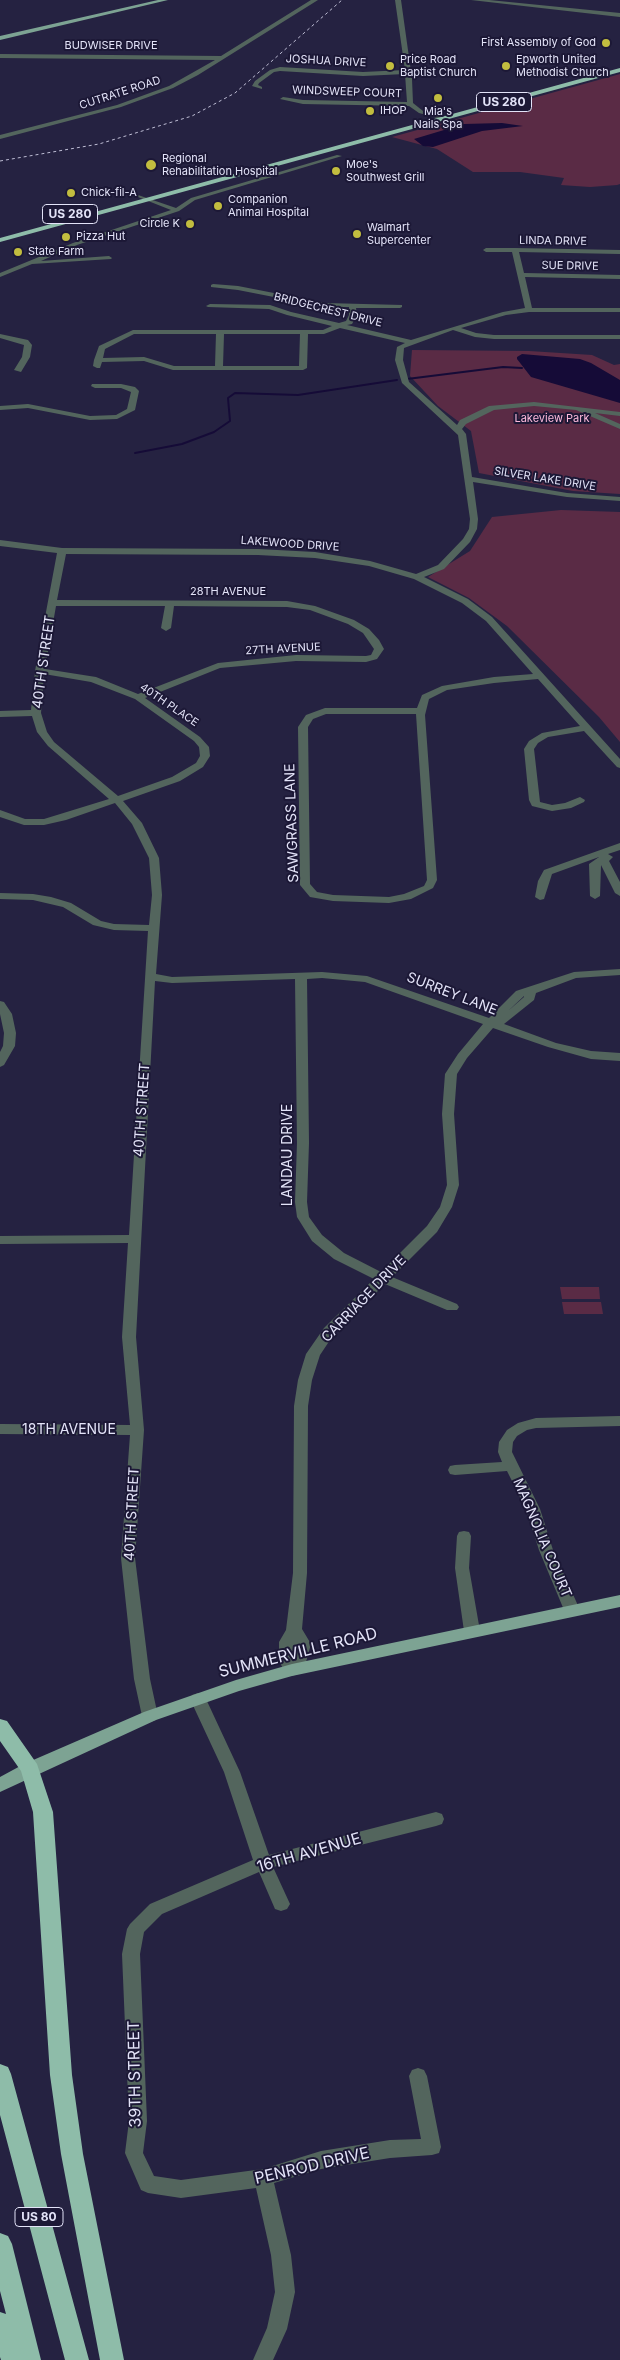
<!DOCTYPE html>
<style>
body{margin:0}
canvas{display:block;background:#252241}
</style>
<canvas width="620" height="2360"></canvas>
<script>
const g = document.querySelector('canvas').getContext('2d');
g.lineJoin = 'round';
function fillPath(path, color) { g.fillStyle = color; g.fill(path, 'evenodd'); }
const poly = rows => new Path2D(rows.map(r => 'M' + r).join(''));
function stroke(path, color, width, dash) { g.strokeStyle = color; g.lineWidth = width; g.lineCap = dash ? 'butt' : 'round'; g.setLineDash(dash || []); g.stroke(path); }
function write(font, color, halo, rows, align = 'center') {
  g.font = font + ' Inter,sans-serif'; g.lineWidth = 4; g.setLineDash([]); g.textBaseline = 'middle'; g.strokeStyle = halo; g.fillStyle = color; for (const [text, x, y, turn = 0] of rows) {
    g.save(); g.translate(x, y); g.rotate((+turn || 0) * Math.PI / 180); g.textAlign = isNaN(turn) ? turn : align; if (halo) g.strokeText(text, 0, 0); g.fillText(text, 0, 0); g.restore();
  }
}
fillPath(poly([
 [620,74,620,184,617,185,590,187,561,185,564,178,520,172,473,172,437,149,392,137],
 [412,350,529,351,592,355,614,365,620,364,620,494,573,491,479,473,471,431,438,406,410,376],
 [561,510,620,512,620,742,599,717,507,626,469,598,428,577,470,551,492,517],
 [560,1287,599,1287,600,1299,562,1299],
 [562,1302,601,1302,603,1314,564,1314]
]), '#5a2b45');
fillPath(poly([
 [502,123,523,126,482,131,433,147,423,146,414,139,464,124],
 [522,354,580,359,591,363,620,380,620,403,531,377,517,359,517,357]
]), '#150b37');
stroke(poly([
 [407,379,503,367,522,368],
 [135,453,182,444,214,432,230,421,228,398,235,393,298,395,397,380]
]), '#150b37', 2);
fillPath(poly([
 [311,0,318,0,198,75,173,88,121,107,0,139,0,135,117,105,169,86,215,60,0,58,0,54,221,56,311,0],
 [395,0,401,0,412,79,413,103,423,111,445,118,445,120,419,113,409,106,303,104,280,99,283,97,303,100,407,102,405,74,363,76,280,71,274,72,259,83,258,85,262,87,262,89,252,86,255,81,270,70,280,67,363,72,405,70,395,0],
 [471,0,489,0,620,13,620,17,471,0],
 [337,155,342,156,195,200,179,211,77,245,41,261,109,256,112,258,111,259,32,264,0,277,0,273,73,243,171,210,138,197,138,195,176,208,191,198,337,155],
 [515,248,620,250,620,254,519,252,524,273,620,275,620,279,525,277,532,308,620,308,620,312,529,312,506,315,461,328,476,333,494,335,620,335,620,339,494,339,475,337,453,330,404,348,403,360,409,382,457,425,460,420,489,406,534,402,620,412,620,416,595,413,620,424,620,429,576,410,534,406,494,410,466,424,462,429,466,434,472,477,567,493,620,497,620,501,567,497,473,482,478,519,477,529,470,542,444,569,424,577,468,599,492,617,620,759,620,768,617,767,584,731,548,737,538,743,534,749,540,802,552,805,565,803,580,797,585,800,584,802,571,808,552,811,532,806,529,800,524,749,529,741,542,733,580,726,538,679,494,683,447,690,429,699,425,715,437,880,433,888,411,899,389,903,333,901,310,897,300,885,298,727,306,715,325,708,417,708,422,695,442,686,494,677,533,674,486,621,462,603,414,579,369,566,315,558,258,555,66,554,57,600,287,601,315,606,354,620,369,629,379,640,384,649,377,659,366,662,296,661,220,668,145,698,200,737,209,747,210,756,203,767,180,781,123,801,142,823,159,858,162,895,156,974,172,977,322,972,367,976,489,1018,516,991,574,972,620,969,620,975,576,978,536,993,534,1000,504,1024,556,1043,591,1051,620,1053,620,1061,591,1059,548,1047,493,1028,467,1058,457,1074,454,1114,459,1185,452,1207,437,1232,392,1277,457,1304,459,1307,457,1310,447,1310,385,1284,334,1334,320,1355,312,1380,308,1406,307,1573,302,1629,311,1644,306,1662,298,1674,292,1676,286,1674,279,1661,279,1642,286,1630,293,1573,294,1406,298,1380,306,1354,324,1328,374,1279,334,1259,312,1241,297,1217,295,1202,297,1143,295,979,172,983,155,981,136,1337,144,1430,135,1558,150,1679,158,1716,156,1720,150,1722,144,1720,142,1716,134,1679,121,1558,130,1435,0,1434,0,1424,130,1425,122,1337,128,1243,0,1244,0,1236,129,1235,148,931,114,930,93,925,63,907,33,900,0,899,0,893,33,894,51,897,71,903,101,921,114,924,149,925,152,895,149,858,132,824,115,803,66,820,44,825,24,825,0,817,0,810,25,819,44,819,109,799,48,746,37,732,32,716,0,717,0,711,31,710,35,671,57,553,0,546,0,540,62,548,258,549,315,552,370,561,416,574,438,565,463,539,469,529,470,519,458,435,402,383,395,360,397,347,405,343,340,328,324,334,308,334,307,368,303,370,173,370,144,361,102,362,100,368,97,368,93,366,94,360,99,346,133,330,323,330,332,326,287,315,269,309,208,307,206,306,210,304,270,305,291,312,339,323,346,321,349,315,349,307,325,307,238,290,211,287,211,285,213,284,238,286,325,303,402,305,402,307,400,308,356,308,357,315,352,324,347,325,411,340,503,312,525,308,512,252,486,252,483,250,486,248,515,248],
 [134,334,216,334,215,366,174,366,144,357,103,358,105,349,134,334],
 [224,334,300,334,299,366,223,366,224,334],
 [56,606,165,606,161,628,166,631,171,628,174,606,287,607,310,610,348,624,363,633,374,649,371,655,366,656,296,655,218,663,138,694,96,677,45,669,56,606],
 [44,674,91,682,135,699,194,741,199,747,200,756,196,763,172,777,118,796,54,742,47,732,41,713,44,674],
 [326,714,416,714,427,880,424,886,404,894,389,897,333,895,317,892,310,884,308,727,313,719,326,714],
 [322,978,365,982,483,1024,458,1054,445,1074,442,1114,447,1185,440,1207,427,1226,381,1272,344,1253,322,1235,309,1217,307,1202,309,1143,307,979,322,978],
 [524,996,524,997,508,1011,524,996],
 [0,334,28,340,32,345,30,357,21,372,14,370,22,357,24,345,0,338,0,334],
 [92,384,121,384,135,387,139,391,135,410,117,419,90,420,28,408,0,410,0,406,28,404,90,416,116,415,127,409,131,392,121,388,95,388,91,386,92,384],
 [620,843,620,850,608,854,613,857,609,861,620,882,620,896,615,893,601,865,600,896,595,899,590,896,589,864,599,857,552,874,544,899,540,900,535,897,538,881,544,870,620,843],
 [0,1001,4,1002,12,1014,16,1033,15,1046,4,1065,0,1067,0,1052,3,1046,4,1033,0,1014,0,1001],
 [620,1416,620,1426,536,1428,527,1430,517,1436,513,1442,512,1452,540,1509,553,1550,580,1610,577,1614,572,1616,567,1614,564,1610,539,1550,526,1509,507,1471,455,1475,450,1474,448,1470,450,1466,455,1465,502,1462,498,1452,499,1442,507,1430,518,1423,536,1418,620,1416],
 [464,1531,469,1532,471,1536,469,1568,480,1631,477,1635,472,1637,467,1635,464,1631,455,1568,457,1536,459,1532,464,1531],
 [198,1693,204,1695,206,1699,240,1772,269,1855,436,1812,442,1814,444,1819,442,1824,436,1826,273,1867,290,1904,287,1909,281,1911,275,1909,259,1872,162,1914,144,1932,140,1954,147,2121,143,2153,154,2176,181,2180,263,2169,321,2151,390,2140,421,2139,409,2076,412,2070,418,2068,424,2070,427,2076,441,2147,439,2153,432,2155,390,2158,321,2169,274,2183,291,2255,295,2292,287,2329,273,2360,253,2360,267,2328,275,2292,271,2255,256,2188,181,2198,148,2193,141,2190,125,2153,129,2121,122,1954,127,1929,130,1924,150,1904,253,1860,224,1772,190,1699,192,1695,198,1693]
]), '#53655d');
fillPath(poly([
 [158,0,168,0,0,40,0,36,158,0],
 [620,1595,620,1607,292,1676,239,1691,156,1720,0,1792,0,1777,24,1764,144,1712,236,1680,292,1664,620,1595]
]), '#7da393');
fillPath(poly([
 [620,68,620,72,0,242,0,238,620,68],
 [0,1719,7,1721,37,1764,53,1812,72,2075,83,2154,124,2360,100,2360,61,2154,50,2075,33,1812,21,1771,0,1741,0,1719],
 [0,2064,8,2067,11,2074,89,2360,65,2360,0,2115,0,2064],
 [0,2233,8,2236,12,2244,41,2360,1,2360,0,2357,0,2312,6,2314,0,2291,0,2233]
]), '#8ebca9');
stroke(poly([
 [0,161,99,144,192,116,235,93,342,0]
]), '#bebdd4', 1, [3, 3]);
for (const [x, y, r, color] of [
 [606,43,5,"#c2bd3f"],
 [390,66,5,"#c2bd3f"],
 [506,66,5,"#c2bd3f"],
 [438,98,5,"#c2bd3f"],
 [370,111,5,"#c2bd3f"],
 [151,165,6,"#c2bd3f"],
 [336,171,5,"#c2bd3f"],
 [71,193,5,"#c2bd3f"],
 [218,206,5,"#c2bd3f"],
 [190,224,5,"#c2bd3f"],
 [357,234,5,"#c2bd3f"],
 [66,237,5,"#c2bd3f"],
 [18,252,5,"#c2bd3f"]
]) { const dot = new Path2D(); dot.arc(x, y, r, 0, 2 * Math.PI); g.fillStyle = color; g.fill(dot); stroke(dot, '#1c1836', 2); }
write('11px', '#e3e3f8', '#1c1836', [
 ["First Assembly of God",596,43,"right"],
 ["Price Road",400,60],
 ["Baptist Church",400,73],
 ["Epworth United",516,60],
 ["Methodist Church",516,73],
 ["IHOP",380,111],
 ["Mia's",438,112,"center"],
 ["Nails Spa",438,125,"center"],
 ["Regional",162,159],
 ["Rehabilitation Hospital",162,172],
 ["Moe's",346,165],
 ["Southwest Grill",346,178],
 ["Chick-fil-A",81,193],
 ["Companion",228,200],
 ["Animal Hospital",228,213],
 ["Circle K",180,224,"right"],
 ["Walmart",367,228],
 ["Supercenter",367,241],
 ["Pizza Hut",76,237],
 ["State Farm",28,252]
], 'left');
write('11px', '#e3e3f8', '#1c1836', [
 ["BUDWISER DRIVE",111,46],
 ["JOSHUA DRIVE",326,61,3],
 ["WINDSWEEP COURT",347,92,2],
 ["CUTRATE ROAD",120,93,-18],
 ["LINDA DRIVE",553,241,1],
 ["SUE DRIVE",570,266,1],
 ["BRIDGECREST DRIVE",328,310,14],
 ["SILVER LAKE DRIVE",545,479,9],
 ["LAKEWOOD DRIVE",290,544,4],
 ["28TH AVENUE",228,592],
 ["27TH AVENUE",283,649,-3],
 ["40TH PLACE",169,705,34]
]);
write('11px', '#fcb9db', '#1c1836', [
 ["Lakeview Park",552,419]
]);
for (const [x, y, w] of [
 [504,102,55],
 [70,214,55],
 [39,2217,48]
]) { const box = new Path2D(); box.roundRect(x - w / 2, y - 9.5, w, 19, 4); g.fillStyle = '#1c1836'; g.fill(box); stroke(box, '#e3e3f8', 1); }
write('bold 12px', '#e3e3f8', null, [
 ["US 280",504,102],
 ["US 280",70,214],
 ["US 80",39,2217]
]);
write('14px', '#e3e3f8', '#1c1836', [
 ["40TH STREET",44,662,-82],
 ["SAWGRASS LANE",292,823,-92],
 ["SURREY LANE",452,994,21],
 ["40TH STREET",142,1110,-86],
 ["LANDAU DRIVE",288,1155,-90],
 ["CARRIAGE DRIVE",364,1299,-46],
 ["18TH AVENUE",69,1430],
 ["40TH STREET",132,1514,-87],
 ["MAGNOLIA COURT",542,1538,67]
]);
write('16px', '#e3e3f8', '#1c1836', [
 ["SUMMERVILLE ROAD",298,1653,-14],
 ["16TH AVENUE",309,1853,-16],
 ["39TH STREET",135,2074,-91],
 ["PENROD DRIVE",312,2166,-13]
]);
</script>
